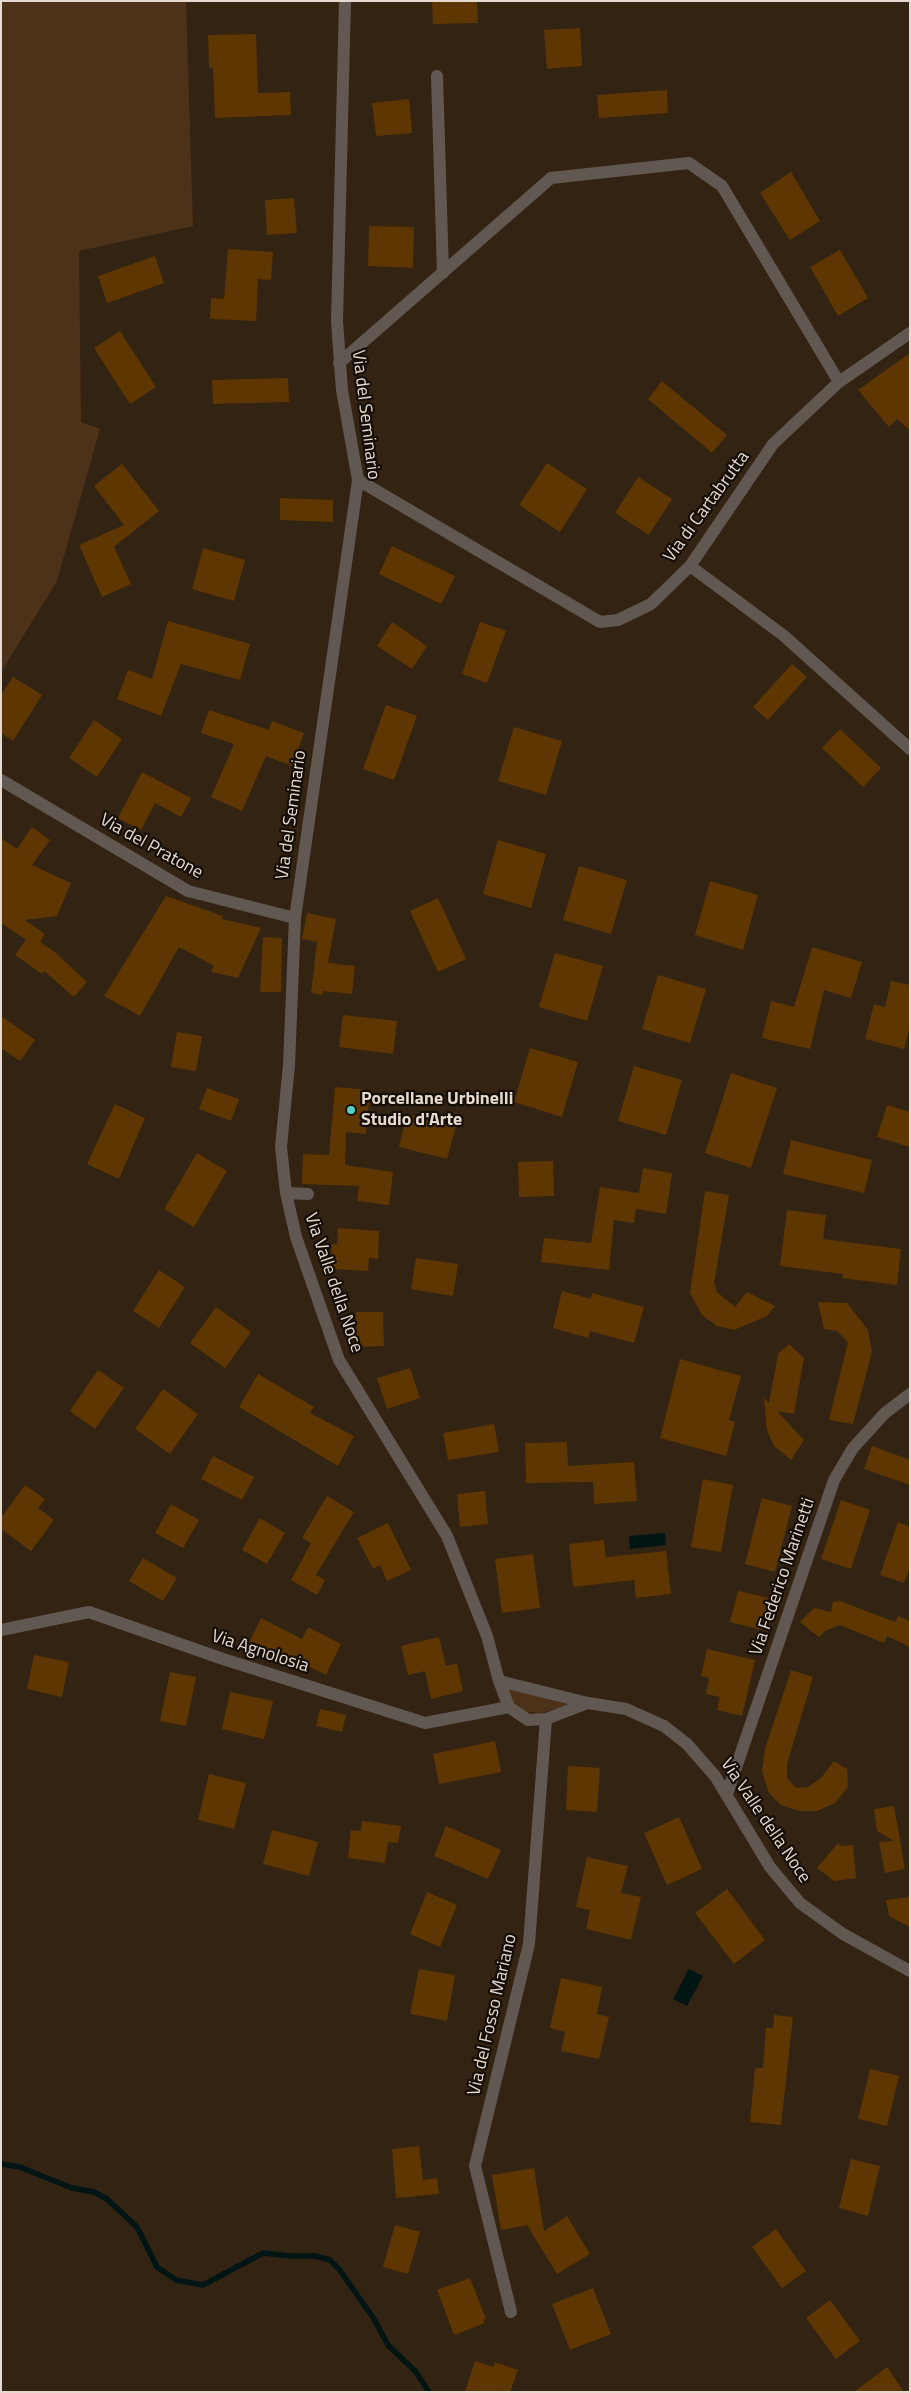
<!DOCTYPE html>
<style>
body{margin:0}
#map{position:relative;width:911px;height:2393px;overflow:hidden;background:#332313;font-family:"Titillium Web",sans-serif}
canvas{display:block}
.frame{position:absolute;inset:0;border:2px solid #e5dad0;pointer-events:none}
</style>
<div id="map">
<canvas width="911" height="2393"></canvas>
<div class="frame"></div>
</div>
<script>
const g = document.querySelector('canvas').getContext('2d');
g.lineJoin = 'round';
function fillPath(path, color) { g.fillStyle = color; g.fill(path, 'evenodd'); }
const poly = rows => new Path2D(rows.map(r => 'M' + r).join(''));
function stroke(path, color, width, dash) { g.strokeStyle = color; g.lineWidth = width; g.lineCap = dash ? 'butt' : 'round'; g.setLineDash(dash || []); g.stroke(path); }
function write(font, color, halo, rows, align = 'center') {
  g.font = font + ' "Titillium Web",sans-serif'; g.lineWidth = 4.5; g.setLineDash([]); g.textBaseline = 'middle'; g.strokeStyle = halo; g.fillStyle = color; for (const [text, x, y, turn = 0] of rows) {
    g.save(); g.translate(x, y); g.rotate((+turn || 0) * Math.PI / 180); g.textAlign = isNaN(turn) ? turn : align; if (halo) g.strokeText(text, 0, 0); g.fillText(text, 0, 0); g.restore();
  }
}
fillPath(poly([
 [1,1,186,1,193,226,79,251,81,422,100,429,57,581,1,672],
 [509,1689,569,1705,541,1713,527,1712,512,1701]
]), '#4c3218');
fillPath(poly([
 [665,1533,666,1545,630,1549,629,1536],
 [689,1969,703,1976,687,2006,673,1999]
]), '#001514');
stroke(poly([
 [1,2164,20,2167,72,2188,94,2192,107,2199,137,2227,157,2267,176,2280,203,2285,263,2253,290,2256,315,2256,330,2260,339,2269,374,2319,388,2345,416,2372,429,2392]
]), '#001514', 5.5);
fillPath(poly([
 [432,1,477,1,478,23,433,24],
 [580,28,582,66,547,69,544,30],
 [256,34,258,93,290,92,291,115,215,118,213,68,209,68,208,35],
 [667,90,668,113,599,118,597,95],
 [409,99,412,133,376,136,372,103],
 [791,172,820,221,790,240,760,193],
 [294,198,297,233,267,235,265,200],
 [369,226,414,227,413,268,368,266],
 [228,249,273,252,271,280,258,279,256,321,210,319,211,298,224,299],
 [840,250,868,298,838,316,810,267],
 [155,256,164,283,107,303,98,276],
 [120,331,156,387,130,404,94,348],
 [910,353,910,430,897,419,889,427,858,390],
 [288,378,289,402,213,404,212,380],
 [662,381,727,435,712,453,648,399],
 [547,463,587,489,560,532,519,505],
 [122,464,159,511,114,547,131,584,102,597,79,545,124,525,94,486],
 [638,477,672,499,649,535,615,513],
 [280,498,333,500,333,522,280,520],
 [392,546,455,576,441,604,379,574],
 [203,548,245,560,234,601,192,589],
 [168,621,250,644,240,680,181,664,161,716,117,699,128,670,152,679],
 [392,622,427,646,412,669,377,646],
 [480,622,506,631,487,683,462,674],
 [792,664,807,677,768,720,753,707],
 [13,677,42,695,13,741,1,733,1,695],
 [386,705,417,716,394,780,363,769],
 [209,710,269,730,272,721,304,733,292,766,266,756,242,811,211,797,234,744,201,733],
 [94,720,122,739,97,777,69,758],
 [514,727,562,741,546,795,498,781],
 [840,729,881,768,863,787,822,748],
 [142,772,191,798,181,817,155,803,141,830,118,818],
 [32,827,50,840,32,865,71,883,57,916,25,920,45,934,40,942,56,953,87,982,74,997,44,971,42,974,15,955,26,940,1,923,1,838,17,849],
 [498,840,546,854,531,908,483,894],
 [579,866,627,880,611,934,563,920],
 [710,881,758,895,743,950,695,935],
 [166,896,223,916,222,919,261,928,238,978,211,972,214,966,179,947,140,1016,104,996],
 [438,898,466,959,438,972,410,911],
 [307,913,336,919,328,963,355,966,352,994,323,991,323,995,311,993,317,942,302,939],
 [263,937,282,938,281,992,260,992],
 [812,947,862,962,851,998,824,990,810,1049,762,1038,771,1001,794,1007],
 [555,953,603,966,587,1021,539,1007],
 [658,975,706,989,690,1043,642,1029],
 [891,981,910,985,910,1026,904,1049,865,1039,874,1004,885,1007],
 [343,1015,397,1021,393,1054,339,1047],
 [1,1016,35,1040,20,1061,1,1048],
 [177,1032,202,1036,196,1071,171,1067],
 [530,1048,578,1062,562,1117,514,1102],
 [634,1066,682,1080,666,1135,618,1121],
 [731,1073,777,1088,751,1168,705,1153],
 [335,1087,370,1090,366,1134,346,1132,345,1165,393,1172,389,1205,357,1201,359,1186,302,1184,303,1154,329,1155],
 [207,1088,239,1099,231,1121,199,1109],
 [115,1104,145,1118,119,1179,87,1164],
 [887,1105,910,1112,910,1147,877,1137],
 [407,1114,456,1126,447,1159,399,1147],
 [791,1140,872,1160,864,1193,783,1174],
 [197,1153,227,1171,194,1227,164,1209],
 [553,1161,554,1196,519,1197,518,1162],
 [643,1168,672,1173,666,1214,636,1209,634,1223,614,1220,609,1270,541,1262,544,1238,591,1243,600,1187,639,1193],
 [705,1191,729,1195,714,1283,717,1292,735,1307,747,1292,775,1306,767,1316,734,1330,717,1326,702,1315,690,1293],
 [787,1210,826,1215,823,1239,901,1249,897,1285,842,1278,843,1274,780,1266],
 [338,1228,379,1231,378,1259,369,1258,368,1271,330,1269,332,1244,337,1244],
 [416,1258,458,1264,453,1296,411,1289],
 [159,1270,185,1287,159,1328,133,1311],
 [562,1291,591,1299,592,1293,644,1307,634,1343,590,1331,588,1338,553,1328],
 [818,1302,847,1303,868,1330,872,1352,853,1424,829,1420,848,1342,837,1331,824,1329],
 [216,1307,251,1332,225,1368,190,1343],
 [356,1312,383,1312,384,1346,357,1347],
 [789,1344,804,1358,794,1414,777,1411,804,1440,791,1460,774,1446,767,1430,764,1398,769,1403,778,1354],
 [680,1359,741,1376,729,1420,735,1422,726,1456,660,1438],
 [410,1368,420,1398,387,1409,377,1378],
 [98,1370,124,1388,95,1429,70,1411],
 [258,1374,314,1407,310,1413,354,1436,338,1466,239,1407],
 [163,1389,198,1414,170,1454,135,1429],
 [494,1424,499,1452,448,1460,443,1433],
 [567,1442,568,1466,634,1462,637,1501,594,1504,593,1482,526,1483,525,1443],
 [872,1446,910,1460,910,1485,864,1469],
 [213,1456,254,1477,242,1500,201,1479],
 [703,1479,733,1485,721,1552,691,1547],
 [25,1485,45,1499,38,1508,54,1520,31,1551,1,1529,1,1518],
 [485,1491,488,1524,460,1527,457,1494],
 [327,1496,354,1512,316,1575,325,1580,317,1595,291,1580,311,1543,302,1538],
 [762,1498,792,1506,775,1572,745,1564],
 [841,1500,870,1510,851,1569,821,1559],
 [171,1504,199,1520,183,1548,155,1533],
 [260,1518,285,1533,267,1564,242,1550],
 [898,1522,910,1527,910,1568,904,1583,880,1575],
 [388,1523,411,1570,387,1581,380,1565,373,1569,357,1538],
 [604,1540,606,1557,666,1551,671,1594,636,1598,634,1580,573,1587,569,1544],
 [533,1554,540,1608,502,1613,495,1559],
 [143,1558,177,1578,163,1601,129,1581],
 [738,1591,769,1598,762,1630,730,1622],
 [840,1601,895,1622,898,1616,910,1621,910,1647,887,1636,884,1643,840,1625,825,1631,819,1637,800,1622,814,1608,831,1612,833,1602],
 [261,1618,302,1639,308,1627,341,1644,326,1675,274,1649,268,1660,246,1649],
 [439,1637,446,1666,457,1663,463,1691,431,1699,425,1671,408,1675,401,1646],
 [707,1649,755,1660,742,1716,717,1710,720,1697,706,1694,709,1678,701,1676],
 [34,1655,69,1662,62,1697,27,1689],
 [791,1670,813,1677,787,1764,787,1778,796,1788,808,1787,821,1778,834,1761,847,1769,848,1787,835,1803,817,1811,799,1811,781,1805,769,1793,762,1771,765,1749],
 [170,1672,196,1677,186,1726,160,1721],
 [230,1692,273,1701,264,1739,222,1729],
 [320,1709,346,1715,342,1732,316,1726],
 [495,1741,501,1772,439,1784,433,1754],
 [568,1766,600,1768,597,1812,566,1810],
 [209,1774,246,1783,234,1829,198,1820],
 [894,1806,905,1869,885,1873,879,1842,894,1841,877,1831,874,1809],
 [679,1817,702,1869,667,1885,644,1833],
 [362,1821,401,1826,398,1843,388,1842,385,1863,348,1858,351,1830,361,1831],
 [446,1826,501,1850,488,1879,434,1856],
 [272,1830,318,1842,309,1876,263,1864],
 [838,1843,841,1846,853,1845,856,1878,834,1881,817,1868],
 [587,1857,628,1866,621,1893,641,1897,631,1940,586,1929,590,1910,576,1907],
 [727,1889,765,1940,734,1964,695,1913],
 [427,1892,457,1905,440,1947,410,1934],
 [910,1897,910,1927,889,1916,886,1900],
 [419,1969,455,1975,447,2021,410,2014],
 [561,1978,602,1987,597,2014,609,2017,599,2059,561,2051,565,2032,550,2028],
 [774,2015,793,2017,781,2125,750,2122,755,2068,763,2068,766,2028,773,2028],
 [870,2069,899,2076,887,2126,858,2119],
 [419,2146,423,2180,437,2178,439,2194,396,2198,392,2149],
 [851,2159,880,2166,868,2216,839,2208],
 [534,2168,544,2231,567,2216,590,2254,557,2274,527,2225,501,2230,492,2175],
 [395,2225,420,2232,408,2274,383,2267],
 [776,2229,806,2271,782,2288,752,2247],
 [470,2278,486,2319,483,2320,485,2323,454,2335,437,2290],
 [593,2288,611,2334,570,2350,552,2304],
 [830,2300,860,2341,836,2359,806,2318],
 [475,2361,493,2367,495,2362,518,2370,510,2392,465,2392],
 [887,2367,904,2392,854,2392]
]), '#5e3602');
stroke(poly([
 [345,1,337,321,342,390,358,480,295,918,289,1065,281,1147,286,1193,296,1237,339,1360,447,1536,487,1636,499,1681,509,1707,528,1720,546,1719,588,1703],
 [437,76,443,273],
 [339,363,551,178,689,163,722,186,839,382],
 [358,480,600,622,618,620,651,604,690,566,773,444,839,382,910,333],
 [690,566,783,635,910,749],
 [1,780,188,891,295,918],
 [286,1193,308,1194],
 [1,1630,89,1612,223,1659,425,1723,509,1707],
 [499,1681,588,1703,626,1709,664,1726,687,1744,715,1776,770,1867,800,1903,843,1934,910,1971],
 [727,1794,834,1480,853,1448,885,1413,910,1394],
 [511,2312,475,2166,529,1944,546,1719]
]), '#615951', 12);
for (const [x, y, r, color] of [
 [351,1110,5,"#55cec5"]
]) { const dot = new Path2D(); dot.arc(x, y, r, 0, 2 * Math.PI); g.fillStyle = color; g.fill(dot); stroke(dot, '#150e07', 2); }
write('18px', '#e5dad0', '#150e07', [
 ["Via del Seminario",365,415,83],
 ["Via di Cartabrutta",707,507,-54],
 ["Via del Seminario",292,815,-82],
 ["Via del Pratone",151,847,29],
 ["Via Valle della Noce",333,1283,71],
 ["Via Federico Marinetti",783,1577,-71],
 ["Via Agnolosia",260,1652,18],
 ["Via Valle della Noce",765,1821,56],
 ["Via del Fosso Mariano",493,2015,-77]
]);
write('bold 18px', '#e5dad0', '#150e07', [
 ["Porcellane Urbinelli",361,1100],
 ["Studio d'Arte",361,1121]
], 'left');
</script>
